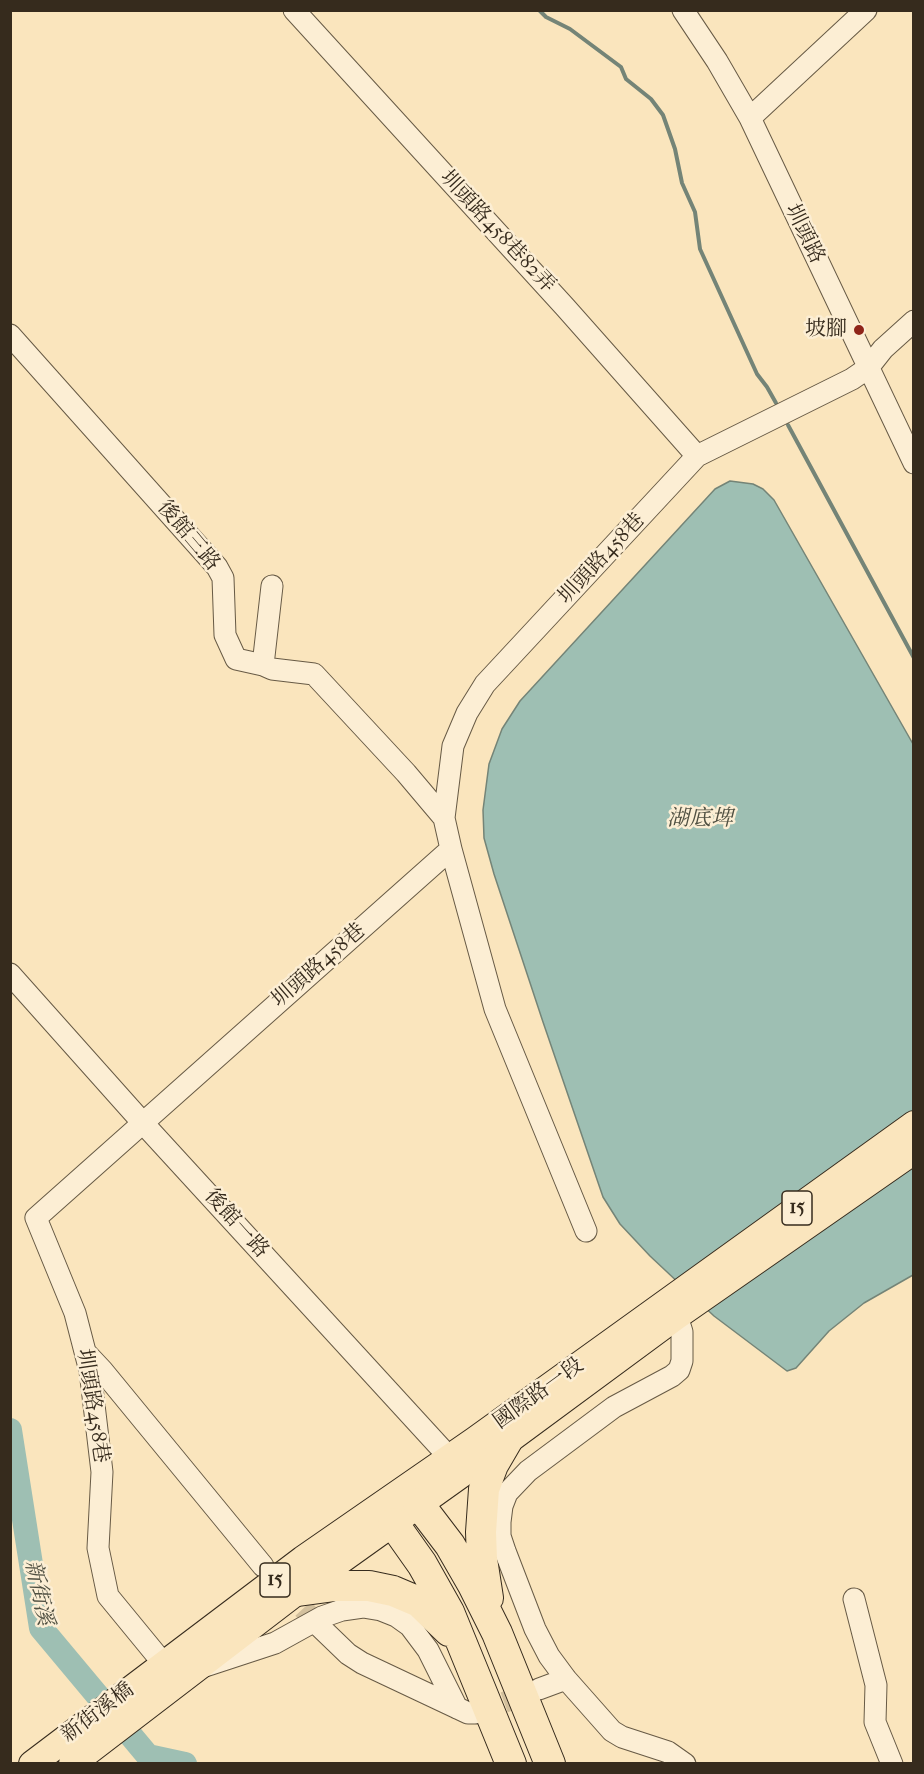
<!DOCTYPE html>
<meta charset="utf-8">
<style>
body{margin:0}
#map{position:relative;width:924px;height:1774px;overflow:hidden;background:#fae5bd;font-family:"IM FELL French Canon",serif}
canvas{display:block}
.frame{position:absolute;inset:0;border:12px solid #362b1d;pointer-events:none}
</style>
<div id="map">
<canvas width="924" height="1774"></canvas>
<div class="frame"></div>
</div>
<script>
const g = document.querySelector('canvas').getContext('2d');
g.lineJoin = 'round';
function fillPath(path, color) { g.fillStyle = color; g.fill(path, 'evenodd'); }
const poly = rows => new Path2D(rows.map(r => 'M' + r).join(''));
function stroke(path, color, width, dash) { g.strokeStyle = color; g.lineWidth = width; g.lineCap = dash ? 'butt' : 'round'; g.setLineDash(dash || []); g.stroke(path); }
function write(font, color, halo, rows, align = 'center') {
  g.font = font + ' "IM FELL French Canon","Noto Serif TC",serif'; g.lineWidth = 5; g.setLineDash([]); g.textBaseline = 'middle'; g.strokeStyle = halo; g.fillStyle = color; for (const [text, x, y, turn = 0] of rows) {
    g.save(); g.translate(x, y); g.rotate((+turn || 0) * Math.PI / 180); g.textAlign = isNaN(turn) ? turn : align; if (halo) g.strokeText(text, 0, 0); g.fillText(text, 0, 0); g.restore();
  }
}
const water = poly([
 [730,481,753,484,763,489,774,500,913,744,913,1275,864,1303,829,1331,796,1368,787,1371,714,1316,650,1256,620,1224,603,1197,543,1022,494,874,484,838,483,810,489,764,502,729,520,701,715,489,730,481]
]);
fillPath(water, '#9ebfb3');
stroke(water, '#748477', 1.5);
stroke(poly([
 [539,10,546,17,570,29,621,67,626,79,651,99,663,115,675,149,682,183,695,212,700,249,757,374,767,387,776,403],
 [788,425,914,658]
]), '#748477', 4);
stroke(poly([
 [10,1430,41,1628,148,1756,185,1764]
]), '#9ebfb3', 24);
stroke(poly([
 [282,1586,320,1627],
 [475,1713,536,1691]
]), '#d3c09d', 21, [21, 10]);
const minor = poly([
 [294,10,565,307,697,456],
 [683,10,717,61,750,118,914,463],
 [750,118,866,10],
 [10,335,217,567,223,578,225,635,236,659,263,665,272,669,314,674,406,773,444,818],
 [263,665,272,586],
 [451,849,495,1009,586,1231],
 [10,974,142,1122,460,1469],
 [677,1316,682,1332,682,1361,679,1370,672,1376,614,1407,528,1471,507,1493,502,1506,500,1522,500,1536,505,1551,535,1629,549,1656,566,1679,612,1731,622,1737,668,1752,685,1764],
 [87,1354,102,1370,263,1566],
 [854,1599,876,1685,875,1722,892,1764],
 [320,1627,348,1654,362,1663,468,1713,475,1713],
 [163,1663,108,1596,98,1548,102,1472,90,1371,75,1313,36,1218,451,849,444,818,453,746,467,713,485,684,697,456,852,379,868,368,883,349,914,321],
 [205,1666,275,1643,322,1617,342,1610,363,1607,381,1610,396,1616,410,1626,428,1650,457,1708],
 [539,1689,566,1679]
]);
const major = poly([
 [32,1764,303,1559,475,1440,914,1124],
 [72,1764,298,1591,490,1454,677,1316,914,1151]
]);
const highway = poly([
 [418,1503,450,1545,473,1585,497,1633,550,1764],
 [393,1523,422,1564,449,1612,511,1764],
 [298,1591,335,1586,369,1586,393,1591,419,1602,449,1631],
 [488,1598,482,1559,481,1532,484,1489,493,1465,507,1441]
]);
stroke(minor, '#675a45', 23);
stroke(major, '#362b1d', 28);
stroke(highway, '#362b1d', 32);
stroke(minor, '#fceed4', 21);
stroke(major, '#fae5bd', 26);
stroke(highway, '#fae5bd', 30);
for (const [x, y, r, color] of [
 [859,330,6,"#8f2418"]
]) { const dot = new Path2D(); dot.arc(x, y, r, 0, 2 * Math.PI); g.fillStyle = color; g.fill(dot); stroke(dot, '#fceed4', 2); }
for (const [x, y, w] of [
 [797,1208,30],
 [275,1580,30]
]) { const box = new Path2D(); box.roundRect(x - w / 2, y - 17, w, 34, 4.5); g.fillStyle = '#fceed4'; g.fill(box); stroke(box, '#362b1d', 1.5); }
write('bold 20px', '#362b1d', null, [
 ["15",797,1208],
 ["15",275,1580]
]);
write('21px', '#362b1d', '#fceed4', [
 ["圳頭路458巷82弄",497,232,47],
 ["圳頭路",804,234,64],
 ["後館三路",188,536,50],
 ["圳頭路458巷",602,559,-47],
 ["圳頭路458巷",319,966,-41],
 ["後館一路",236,1224,48],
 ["國際路一段",539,1394,-36],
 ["圳頭路458巷",92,1406,81],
 ["新街溪橋",98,1713,-37]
]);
write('21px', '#362b1d', '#fceed4', [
 ["坡腳",847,330]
], 'right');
write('italic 22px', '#505042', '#fceed4', [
 ["湖底埤",700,820],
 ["新街溪",38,1593,78]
]);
</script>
